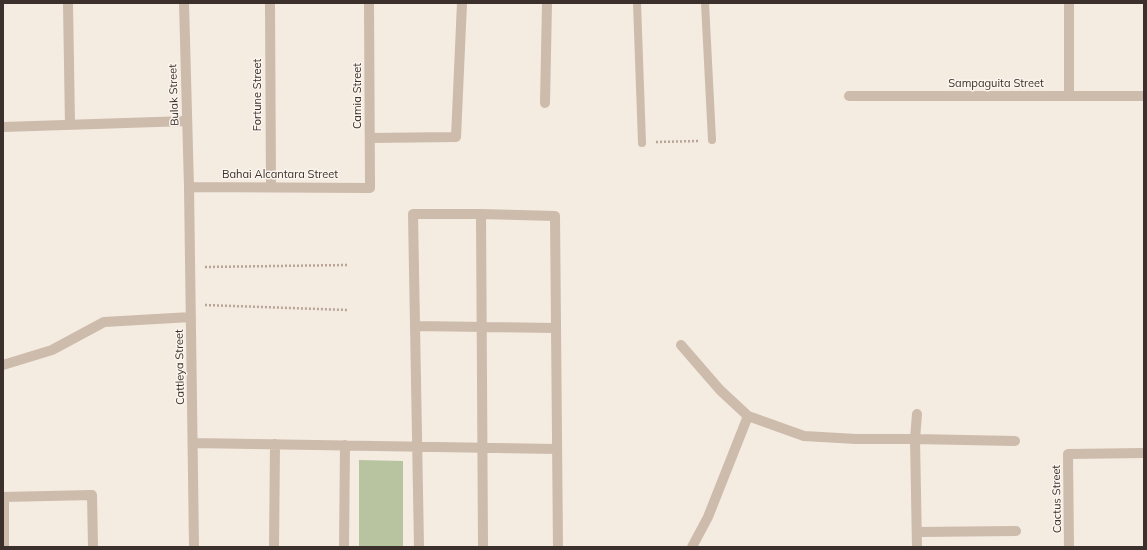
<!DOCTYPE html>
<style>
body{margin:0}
#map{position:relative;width:1147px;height:550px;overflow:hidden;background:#f4ebe1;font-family:Mulish,sans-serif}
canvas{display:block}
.frame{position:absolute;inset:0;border:4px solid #3b302b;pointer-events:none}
</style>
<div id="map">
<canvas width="1147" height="550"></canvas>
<div class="frame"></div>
</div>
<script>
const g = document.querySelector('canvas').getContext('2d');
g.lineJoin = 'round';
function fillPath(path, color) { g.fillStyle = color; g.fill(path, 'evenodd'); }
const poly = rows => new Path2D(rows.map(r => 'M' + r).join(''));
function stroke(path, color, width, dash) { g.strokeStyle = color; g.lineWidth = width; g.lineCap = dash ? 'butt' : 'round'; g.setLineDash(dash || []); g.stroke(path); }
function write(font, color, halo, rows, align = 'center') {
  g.font = font + ' Mulish,sans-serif'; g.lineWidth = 3; g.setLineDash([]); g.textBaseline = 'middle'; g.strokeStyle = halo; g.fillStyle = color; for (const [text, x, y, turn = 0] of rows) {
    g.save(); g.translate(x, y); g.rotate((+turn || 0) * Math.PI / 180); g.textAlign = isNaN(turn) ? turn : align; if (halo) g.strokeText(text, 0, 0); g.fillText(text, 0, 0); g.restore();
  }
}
fillPath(poly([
 [359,460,403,461,403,547,359,547]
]), '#b8c4a0');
stroke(poly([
 [656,142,699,141],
 [205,267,347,265],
 [205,305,347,310]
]), '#b9a596', 2.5, [2, 2]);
stroke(poly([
 [637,3,642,143],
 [705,3,712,140]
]), '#cdbbac', 8);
stroke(poly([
 [68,3,70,125],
 [184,3,189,187,194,547],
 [270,3,271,187],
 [1069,3,1069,96],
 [849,96,1144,96],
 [545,103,547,3],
 [3,127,187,121],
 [370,138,456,137,462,3],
 [189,187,370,188,369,3],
 [481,214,483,547],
 [415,326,556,328],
 [681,345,720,390,748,416,804,436,856,439,915,439,1015,441],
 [3,365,52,350,104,322,191,317],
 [193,443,557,449],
 [3,497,92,495,93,547],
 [4,497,4,547],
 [917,532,1016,531],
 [274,547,275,444],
 [344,547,345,445],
 [419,547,413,214,481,214,555,216,558,547],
 [692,547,708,517,748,416],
 [917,547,915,439,917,414],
 [1069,547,1068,454,1144,453]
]), '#cdbbac', 10);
write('11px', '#3b302b', '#fbf5ee', [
 ["Sampaguita Street",996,84],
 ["Bulak Street",174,95,-92],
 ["Fortune Street",258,95,-90],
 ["Camia Street",358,96,-90],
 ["Bahai Alcantara Street",280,175],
 ["Cattleya Street",180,367,-91],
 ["Cactus Street",1057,499,-91]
]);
</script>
